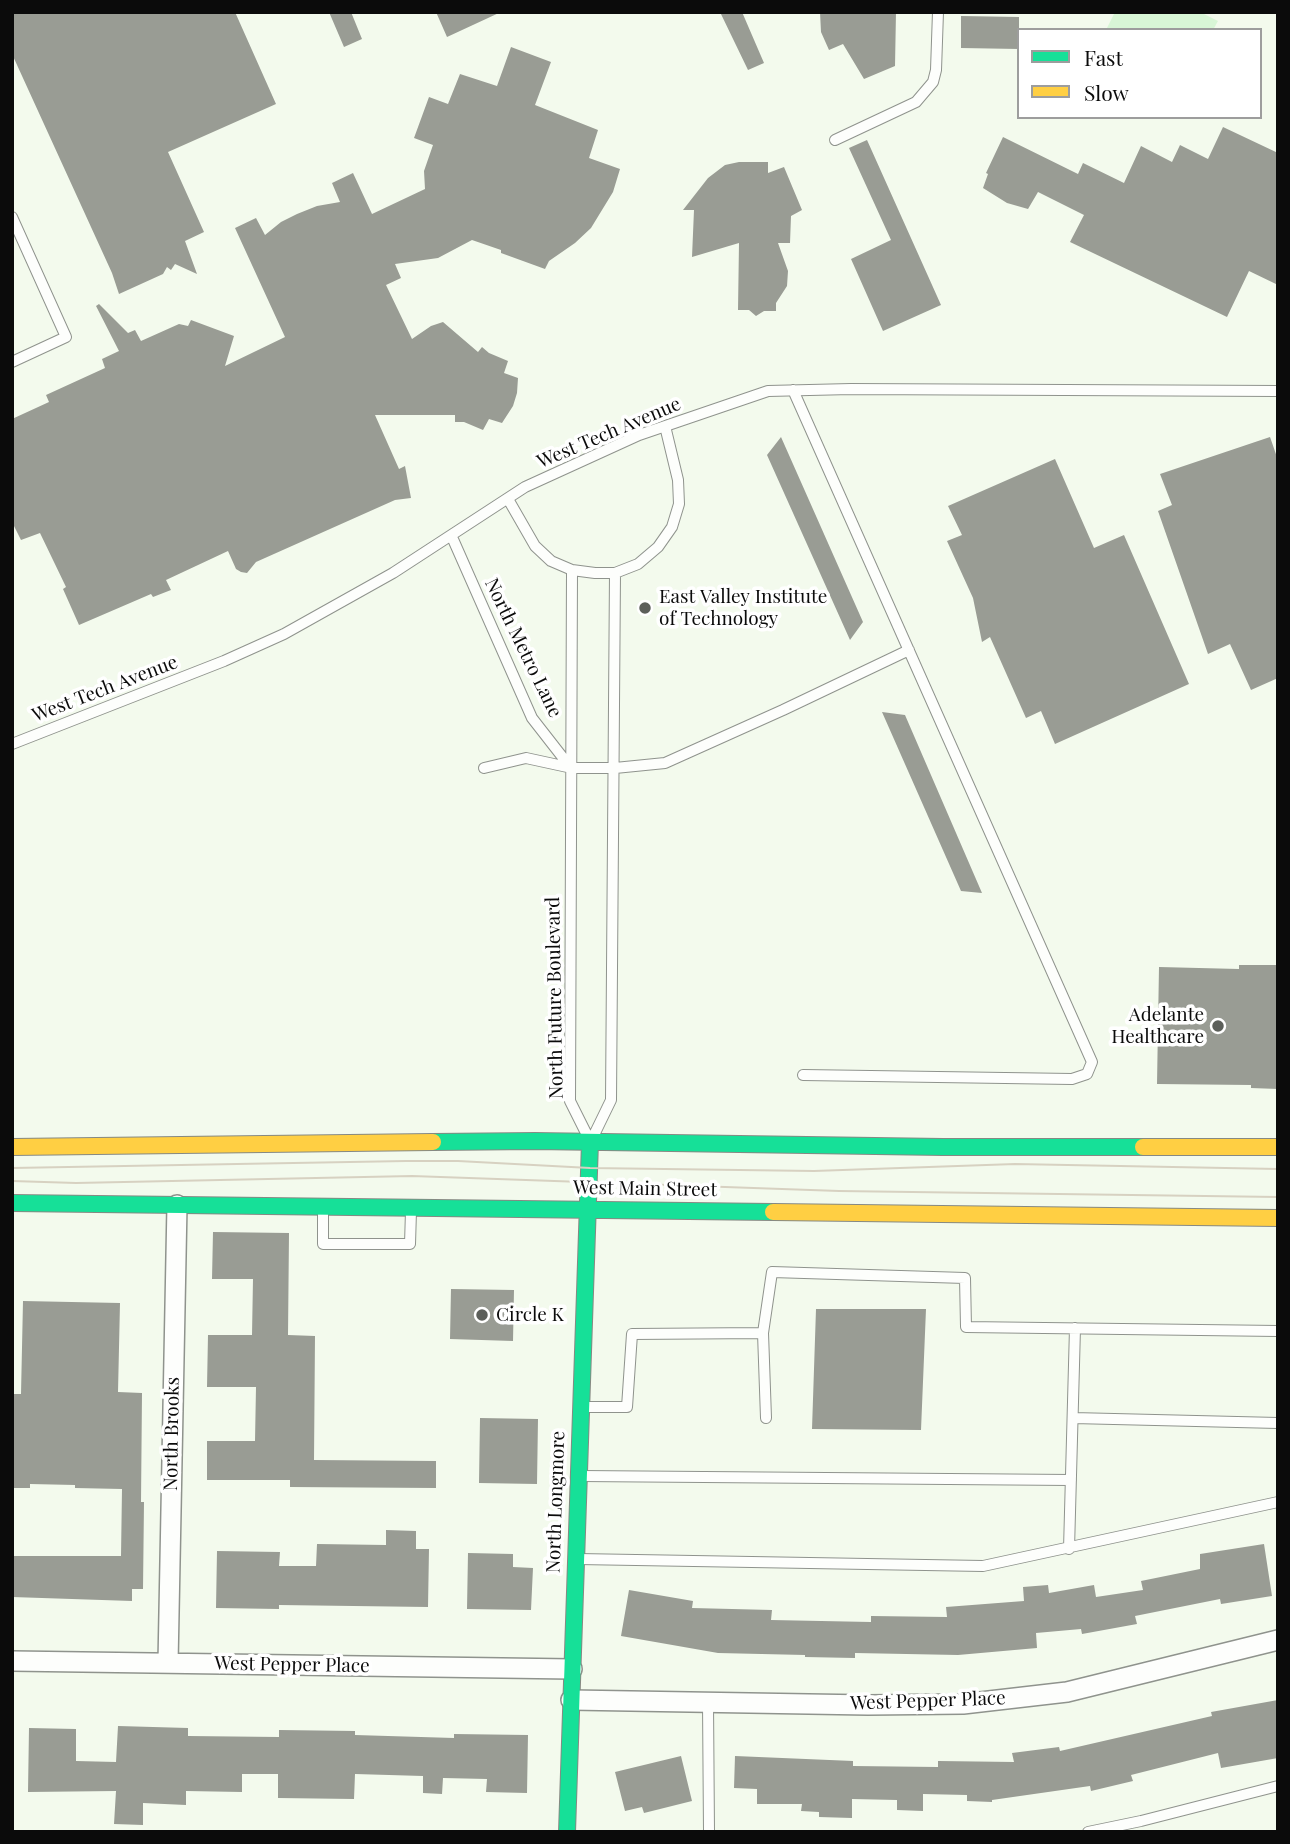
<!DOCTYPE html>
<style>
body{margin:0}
#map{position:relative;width:1290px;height:1844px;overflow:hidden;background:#f3faed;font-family:"Playfair Display",serif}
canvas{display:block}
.frame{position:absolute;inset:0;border:14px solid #0b0b0b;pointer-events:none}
.legend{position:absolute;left:1017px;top:28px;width:245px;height:91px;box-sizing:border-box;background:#fff;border:2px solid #9d9d9d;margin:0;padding:9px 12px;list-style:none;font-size:21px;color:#0b0b0b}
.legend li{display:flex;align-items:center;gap:14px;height:35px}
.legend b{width:35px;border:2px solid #9d9d9d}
</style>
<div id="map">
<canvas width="1290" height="1844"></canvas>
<div class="frame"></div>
<ul class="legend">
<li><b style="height:9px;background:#16e098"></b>Fast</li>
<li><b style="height:9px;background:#ffcf43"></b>Slow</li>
</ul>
</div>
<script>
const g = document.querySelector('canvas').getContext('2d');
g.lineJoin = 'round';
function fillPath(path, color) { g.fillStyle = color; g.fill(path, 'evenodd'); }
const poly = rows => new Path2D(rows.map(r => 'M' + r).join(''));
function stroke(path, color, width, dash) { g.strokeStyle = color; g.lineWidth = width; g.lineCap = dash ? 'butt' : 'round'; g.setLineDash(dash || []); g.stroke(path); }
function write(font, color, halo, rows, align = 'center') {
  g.font = font + ' "Playfair Display",serif'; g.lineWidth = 7; g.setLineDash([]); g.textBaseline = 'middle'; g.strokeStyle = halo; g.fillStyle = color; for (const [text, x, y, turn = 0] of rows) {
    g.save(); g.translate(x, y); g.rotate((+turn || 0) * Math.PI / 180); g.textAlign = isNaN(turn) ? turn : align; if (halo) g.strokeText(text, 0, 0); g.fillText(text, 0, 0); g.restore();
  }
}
fillPath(poly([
 [1115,12,1200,12,1218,21,1213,30,1111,30,1107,28]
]), '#d8f6d6');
fillPath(poly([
 [12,12,235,12,276,104,168,152,204,232,185,241,197,274,175,264,171,270,167,267,163,274,119,294,112,273,12,54],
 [329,12,351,12,362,39,344,47],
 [436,12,501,12,447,37],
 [720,12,742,12,764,63,748,70],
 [820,12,896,12,895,66,864,79,843,44,829,50,821,32],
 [961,16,1019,17,1019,49,961,48],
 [511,47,551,62,535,105,598,130,589,158,620,169,613,192,591,228,575,243,549,261,545,269,501,253,501,250,472,240,438,258,395,264,401,278,386,285,412,339,431,326,443,322,478,352,482,347,489,353,508,361,504,373,518,378,517,393,513,406,502,423,489,419,483,430,464,422,455,422,455,415,375,415,399,469,405,466,411,498,395,500,256,562,247,573,241,572,236,569,228,551,166,580,171,590,153,597,151,594,79,625,63,589,66,587,40,533,21,540,12,522,12,419,49,402,46,395,105,368,102,359,119,351,96,306,99,304,128,333,135,330,141,341,179,324,188,326,191,320,234,336,225,366,285,337,235,228,256,218,265,235,281,222,297,214,317,206,340,202,332,183,353,173,372,214,425,189,424,171,433,145,414,138,429,97,448,104,460,74,497,86],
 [1223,127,1278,153,1278,285,1249,271,1227,317,1070,242,1084,215,1038,192,1028,209,1007,203,983,188,988,174,986,173,1003,137,1078,174,1083,163,1124,183,1141,146,1172,162,1180,145,1208,159],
 [867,140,941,305,883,331,851,259,891,240,849,148],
 [739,162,768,162,768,173,784,167,802,210,791,216,790,243,778,243,788,271,787,286,776,303,776,311,764,311,756,316,749,310,738,310,739,243,692,257,694,210,683,210,708,178,725,165],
 [781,437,863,622,850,640,767,455],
 [1270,437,1278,460,1278,678,1251,690,1230,644,1208,654,1158,511,1172,505,1160,474],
 [1055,459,1094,548,1124,535,1189,684,1055,744,1041,711,1026,718,990,637,982,642,973,598,947,541,962,535,948,506],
 [882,712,905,715,982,893,961,891],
 [1239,965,1278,965,1278,1089,1251,1088,1251,1085,1157,1084,1159,967,1239,969],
 [213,1232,289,1233,288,1335,315,1336,314,1460,436,1461,436,1488,290,1487,290,1480,207,1480,207,1441,255,1441,256,1387,207,1387,208,1335,252,1335,253,1279,212,1279],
 [451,1289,514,1290,513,1341,450,1339],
 [23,1301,120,1303,118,1392,142,1393,141,1502,144,1502,143,1589,132,1589,132,1601,12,1597,12,1556,121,1556,122,1489,75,1488,75,1485,30,1484,30,1488,12,1488,12,1394,21,1394],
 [816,1309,926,1309,921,1430,812,1429],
 [480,1418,538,1419,537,1484,479,1483],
 [386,1530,416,1531,416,1549,429,1549,428,1607,279,1605,279,1609,216,1608,217,1551,280,1552,279,1566,316,1566,317,1544,386,1545],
 [1264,1544,1272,1596,1221,1604,1220,1599,1135,1616,1137,1624,1082,1634,1081,1629,1036,1633,1037,1648,958,1655,855,1653,855,1658,805,1657,805,1655,718,1653,621,1636,629,1590,693,1601,692,1608,772,1610,771,1620,871,1622,871,1616,947,1617,946,1607,1024,1601,1023,1587,1048,1585,1049,1593,1094,1585,1096,1597,1143,1590,1141,1581,1200,1569,1200,1554],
 [468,1553,513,1554,513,1567,533,1568,531,1610,467,1609],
 [1278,1700,1278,1758,1221,1768,1218,1753,1131,1775,1133,1781,1091,1791,1090,1786,992,1800,992,1802,967,1801,967,1795,923,1794,923,1811,897,1810,897,1800,852,1799,852,1818,819,1817,819,1812,801,1811,802,1804,757,1804,757,1789,734,1788,735,1756,853,1761,853,1766,938,1767,938,1761,1014,1762,1012,1753,1059,1747,1060,1751,1212,1716,1211,1712],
 [118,1726,188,1728,188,1736,279,1737,279,1730,355,1731,355,1735,454,1738,454,1734,528,1735,527,1793,486,1792,487,1779,443,1778,442,1794,423,1793,423,1776,355,1774,354,1799,278,1798,278,1774,242,1774,242,1792,186,1791,186,1805,143,1803,143,1825,114,1824,116,1791,28,1792,29,1728,76,1729,76,1761,116,1762],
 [681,1756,692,1801,644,1813,642,1807,625,1811,615,1772]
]), '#999c94');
const lane = poly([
 [835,140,916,102,933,82,936,70,938,12],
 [12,217,66,337,12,362],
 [793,390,1092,1062,1087,1074,1072,1079,803,1075],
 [508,499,535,546,551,561,572,570,595,573,615,573,638,564,658,547,672,527,679,504,678,480,665,426],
 [452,537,532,718,571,768],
 [572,570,570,1101,587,1135],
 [12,744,224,661,284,634,393,573,525,487,639,435,768,391,851,389,1278,391],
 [484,768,526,758,572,768,615,768,665,763,783,710,909,650],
 [594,1135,611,1100,615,573],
 [323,1211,323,1244,410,1244,411,1211],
 [763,1333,766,1418],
 [585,1407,627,1407,632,1334,763,1333,772,1272,965,1278,966,1327,1278,1331],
 [1073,1418,1278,1423],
 [581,1476,1071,1480],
 [1069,1549,1075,1328],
 [578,1559,983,1566,1278,1502],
 [708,1703,709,1832],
 [1088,1832,1141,1821,1278,1786]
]);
const street = poly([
 [12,1661,572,1669],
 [168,1663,177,1205],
 [571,1700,868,1705,963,1704,1067,1692,1278,1640]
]);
const fast = poly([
 [433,1142,535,1141,943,1147,1143,1147],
 [12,1203,773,1212],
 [567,1832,590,1142]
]);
const slow = poly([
 [12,1147,433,1142],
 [1143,1147,1278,1147],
 [773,1212,1278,1218]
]);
stroke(lane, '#8f938d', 12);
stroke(street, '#8f938d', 22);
stroke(fast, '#868983', 18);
stroke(slow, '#868983', 18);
stroke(lane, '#fdfefc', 10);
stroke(street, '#fdfefc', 19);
stroke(fast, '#16e098', 16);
stroke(slow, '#ffcf43', 16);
stroke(poly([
 [12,1168,406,1161,458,1161,590,1168,814,1171,1015,1164,1278,1169],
 [12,1181,76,1183,412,1176,839,1191,1278,1197]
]), '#d7d1c1', 2);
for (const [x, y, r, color] of [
 [645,608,7,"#5c5f5a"],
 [1218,1026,7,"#5c5f5a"],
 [482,1315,7,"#5c5f5a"]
]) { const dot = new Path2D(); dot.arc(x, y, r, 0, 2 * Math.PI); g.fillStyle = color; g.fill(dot); stroke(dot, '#fff', 2.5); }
write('19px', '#0b0b0b', '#fff', [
 ["West Tech Avenue",609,433,-23],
 ["North Metro Lane",523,648,64],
 ["West Tech Avenue",105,689,-21],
 ["North Future Boulevard",555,998,-91],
 ["West Main Street",645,1189,1],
 ["North Brooks",172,1434,-89],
 ["North Longmore",556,1502,-88],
 ["West Pepper Place",292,1665,1],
 ["West Pepper Place",928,1701,-2]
]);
write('19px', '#0b0b0b', '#fff', [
 ["East Valley Institute",659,597],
 ["of Technology",659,619],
 ["Adelante",1204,1015,"right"],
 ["Healthcare",1204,1037,"right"],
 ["Circle K",496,1315]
], 'left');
</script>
